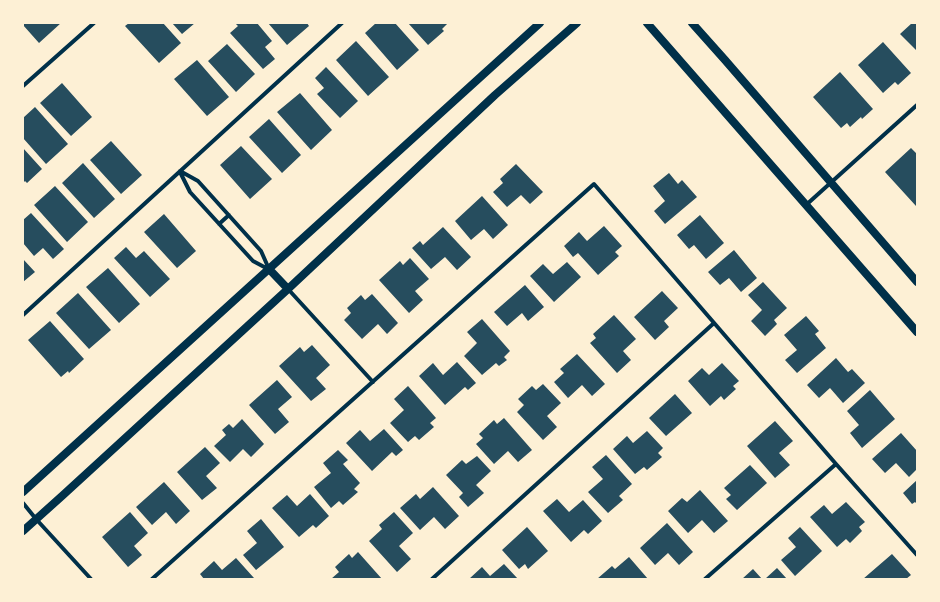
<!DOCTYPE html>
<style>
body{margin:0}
#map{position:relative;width:940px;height:602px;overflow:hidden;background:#fdf0d5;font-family:"Noto Sans",sans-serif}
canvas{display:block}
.frame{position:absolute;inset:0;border:24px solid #fdf0d5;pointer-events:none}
</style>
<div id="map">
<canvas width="940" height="602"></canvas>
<div class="frame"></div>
</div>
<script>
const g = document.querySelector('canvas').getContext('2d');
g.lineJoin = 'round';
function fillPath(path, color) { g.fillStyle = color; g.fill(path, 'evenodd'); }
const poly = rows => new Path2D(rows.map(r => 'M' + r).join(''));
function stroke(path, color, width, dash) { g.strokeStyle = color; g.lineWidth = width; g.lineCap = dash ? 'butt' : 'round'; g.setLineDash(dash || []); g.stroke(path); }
fillPath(poly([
 [23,23,61,23,39,43,23,25],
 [129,23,163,23,181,43,159,63,125,26],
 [172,23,195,23,182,34],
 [235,23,257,23,272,41,265,47,275,59,263,69,230,33,238,26],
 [268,23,307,23,309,26,287,45],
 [376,23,395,23,419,50,397,70,365,33],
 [408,23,448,23,442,29,444,31,428,45],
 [912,23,917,23,917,51,900,34],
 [356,41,389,77,368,96,336,60],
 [883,42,911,73,898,85,895,82,883,93,858,65],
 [227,44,255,74,236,92,208,61],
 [197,60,229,97,207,116,174,79],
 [326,67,358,101,340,118,317,94,324,88,315,78],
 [840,72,873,109,862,119,861,117,850,127,847,123,841,128,813,97],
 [62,83,92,117,71,136,40,103],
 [300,93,332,130,311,150,277,112],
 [35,107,68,144,46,164,23,138,23,118],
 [269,119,301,155,282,173,249,137],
 [111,141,142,175,121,194,90,160],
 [241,146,272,179,250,199,220,165],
 [23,148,42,169,27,183,25,181,23,183],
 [911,148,917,154,917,205,916,206,885,172],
 [83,163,115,199,94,218,62,183],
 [516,164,543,192,530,204,521,195,507,207,493,192,503,183,500,179],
 [669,173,678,184,682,180,697,197,665,224,654,211,665,201,653,186],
 [55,186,88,222,67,242,34,205],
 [482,196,508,225,493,239,484,229,471,240,455,221],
 [31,213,64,249,53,259,43,248,34,256,23,243,23,220],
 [164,214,196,251,177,268,144,232],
 [700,215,724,243,706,259,694,245,689,249,677,235],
 [604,226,622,246,615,252,619,256,598,275,578,253,573,257,564,246,579,232,587,241],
 [443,227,471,257,457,270,445,257,431,269,412,248,420,241,423,245],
 [126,247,136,258,144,251,170,279,150,297,114,258],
 [734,250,757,278,741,292,729,278,720,285,708,272],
 [410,258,429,279,415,291,423,300,409,313,379,280,400,261,403,265],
 [23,259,35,272,23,282],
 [567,262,581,277,554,302,530,276,543,264,553,274],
 [108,268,140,304,119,323,86,287],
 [763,282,787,308,774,320,777,324,765,336,751,321,762,310,748,295],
 [525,285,544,307,528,321,522,313,507,326,494,312],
 [662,291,678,308,664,321,669,327,655,340,634,317],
 [78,293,111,330,89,349,56,313],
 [372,294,398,323,387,334,378,324,362,339,344,320,351,313,347,308,361,295,365,300],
 [614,315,636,339,623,351,631,360,617,373,590,343,596,338,593,334],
 [806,316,819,331,815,334,826,348,797,373,785,360,797,350,784,335],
 [482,319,510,351,504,357,507,360,499,366,496,363,482,375,464,356,477,343,467,332],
 [50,321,84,359,69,373,68,371,61,377,28,340],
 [312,345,330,365,316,378,326,389,311,401,279,366,300,347,304,352],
 [577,354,605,384,592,396,582,385,568,398,554,382,564,373,560,369],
 [836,358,848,372,852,369,865,383,843,403,830,388,819,398,807,385],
 [457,362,476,383,468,390,465,387,445,405,419,376,433,363,443,375],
 [722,363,739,381,733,386,736,389,724,400,721,396,710,406,688,381,702,368,709,375],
 [277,380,292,397,278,409,289,422,275,434,249,405],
 [543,384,561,403,547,416,557,427,543,440,517,412,524,405,518,399,532,386,536,390],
 [408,386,436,418,430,423,434,427,419,440,415,436,408,442,390,423,404,410,394,399],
 [870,390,895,419,862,448,850,433,859,425,847,411],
 [675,394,692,413,666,436,649,418],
 [504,418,532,450,518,462,508,451,494,464,476,444,483,438,479,434,494,420,497,424],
 [242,419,264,444,251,457,243,449,230,462,214,446,226,435,222,430,229,424,233,428],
 [775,421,793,441,779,453,790,465,775,478,747,446],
 [384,429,403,450,396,456,392,452,372,471,346,443,360,430,370,441],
 [647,431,663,448,658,453,662,457,647,470,644,467,635,474,613,449,627,436,633,443],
 [901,433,917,451,917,469,909,477,896,463,885,473,872,459],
 [205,447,220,463,206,476,217,488,202,500,177,472],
 [338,450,348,460,343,464,360,483,354,489,358,492,343,505,339,501,331,508,314,487,331,473,323,463],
 [606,455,632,484,619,496,623,500,608,513,588,492,603,479,592,467],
 [477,456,491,471,476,485,484,493,468,507,459,497,463,493,446,475,462,460,466,464],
 [750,465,767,483,737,510,726,499,731,495,724,488],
 [917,480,917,504,915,502,912,504,903,493],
 [164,482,190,511,176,524,166,512,152,525,136,507],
 [433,487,459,516,445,529,434,517,420,530,400,508,416,494,420,499],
 [700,490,728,521,714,533,702,520,688,533,668,511,682,498,687,502],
 [310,494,329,516,316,528,313,525,299,537,272,508,287,495,297,506],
 [557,499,569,512,583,500,602,521,588,534,584,530,571,542,543,511],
 [846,502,865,522,859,527,862,531,850,543,846,539,837,547,810,517,824,505,832,514],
 [130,512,148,533,134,546,142,555,128,567,102,537],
 [394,512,413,533,399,546,411,559,397,572,369,541,382,529,379,525],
 [261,519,284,547,256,570,243,555,257,543,247,531],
 [667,523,693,552,679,565,668,553,655,565,640,548],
 [527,527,548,551,528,569,525,564,519,569,502,550],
 [800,527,822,551,795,576,781,560,796,547,788,538],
 [358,552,382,579,331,579,339,572,335,567,349,554,352,558],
 [892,554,911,575,906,579,863,579],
 [629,557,648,579,597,579,612,566,615,569],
 [236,558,254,578,253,579,204,579,200,574,214,561,222,570],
 [504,564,518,579,469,579,482,567,490,576],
 [777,568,787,579,765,579],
 [753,569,762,579,742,579]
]), '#264d5e');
stroke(poly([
 [23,86,94,23],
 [180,171,198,181,261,251,269,269],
 [180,172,190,192,253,261,268,269],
 [806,205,917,105],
 [219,224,229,215],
 [288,289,373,382],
 [23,315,342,23],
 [23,503,36,519,91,579],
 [152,579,594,184,836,464,917,555],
 [432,579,714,323],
 [705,579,836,464]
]), '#003049', 4);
stroke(poly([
 [647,23,917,332],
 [692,23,725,60,917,282],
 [269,269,288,289],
 [23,492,540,23],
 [23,531,62,496,288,289,495,95,577,23]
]), '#003049', 8);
</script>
